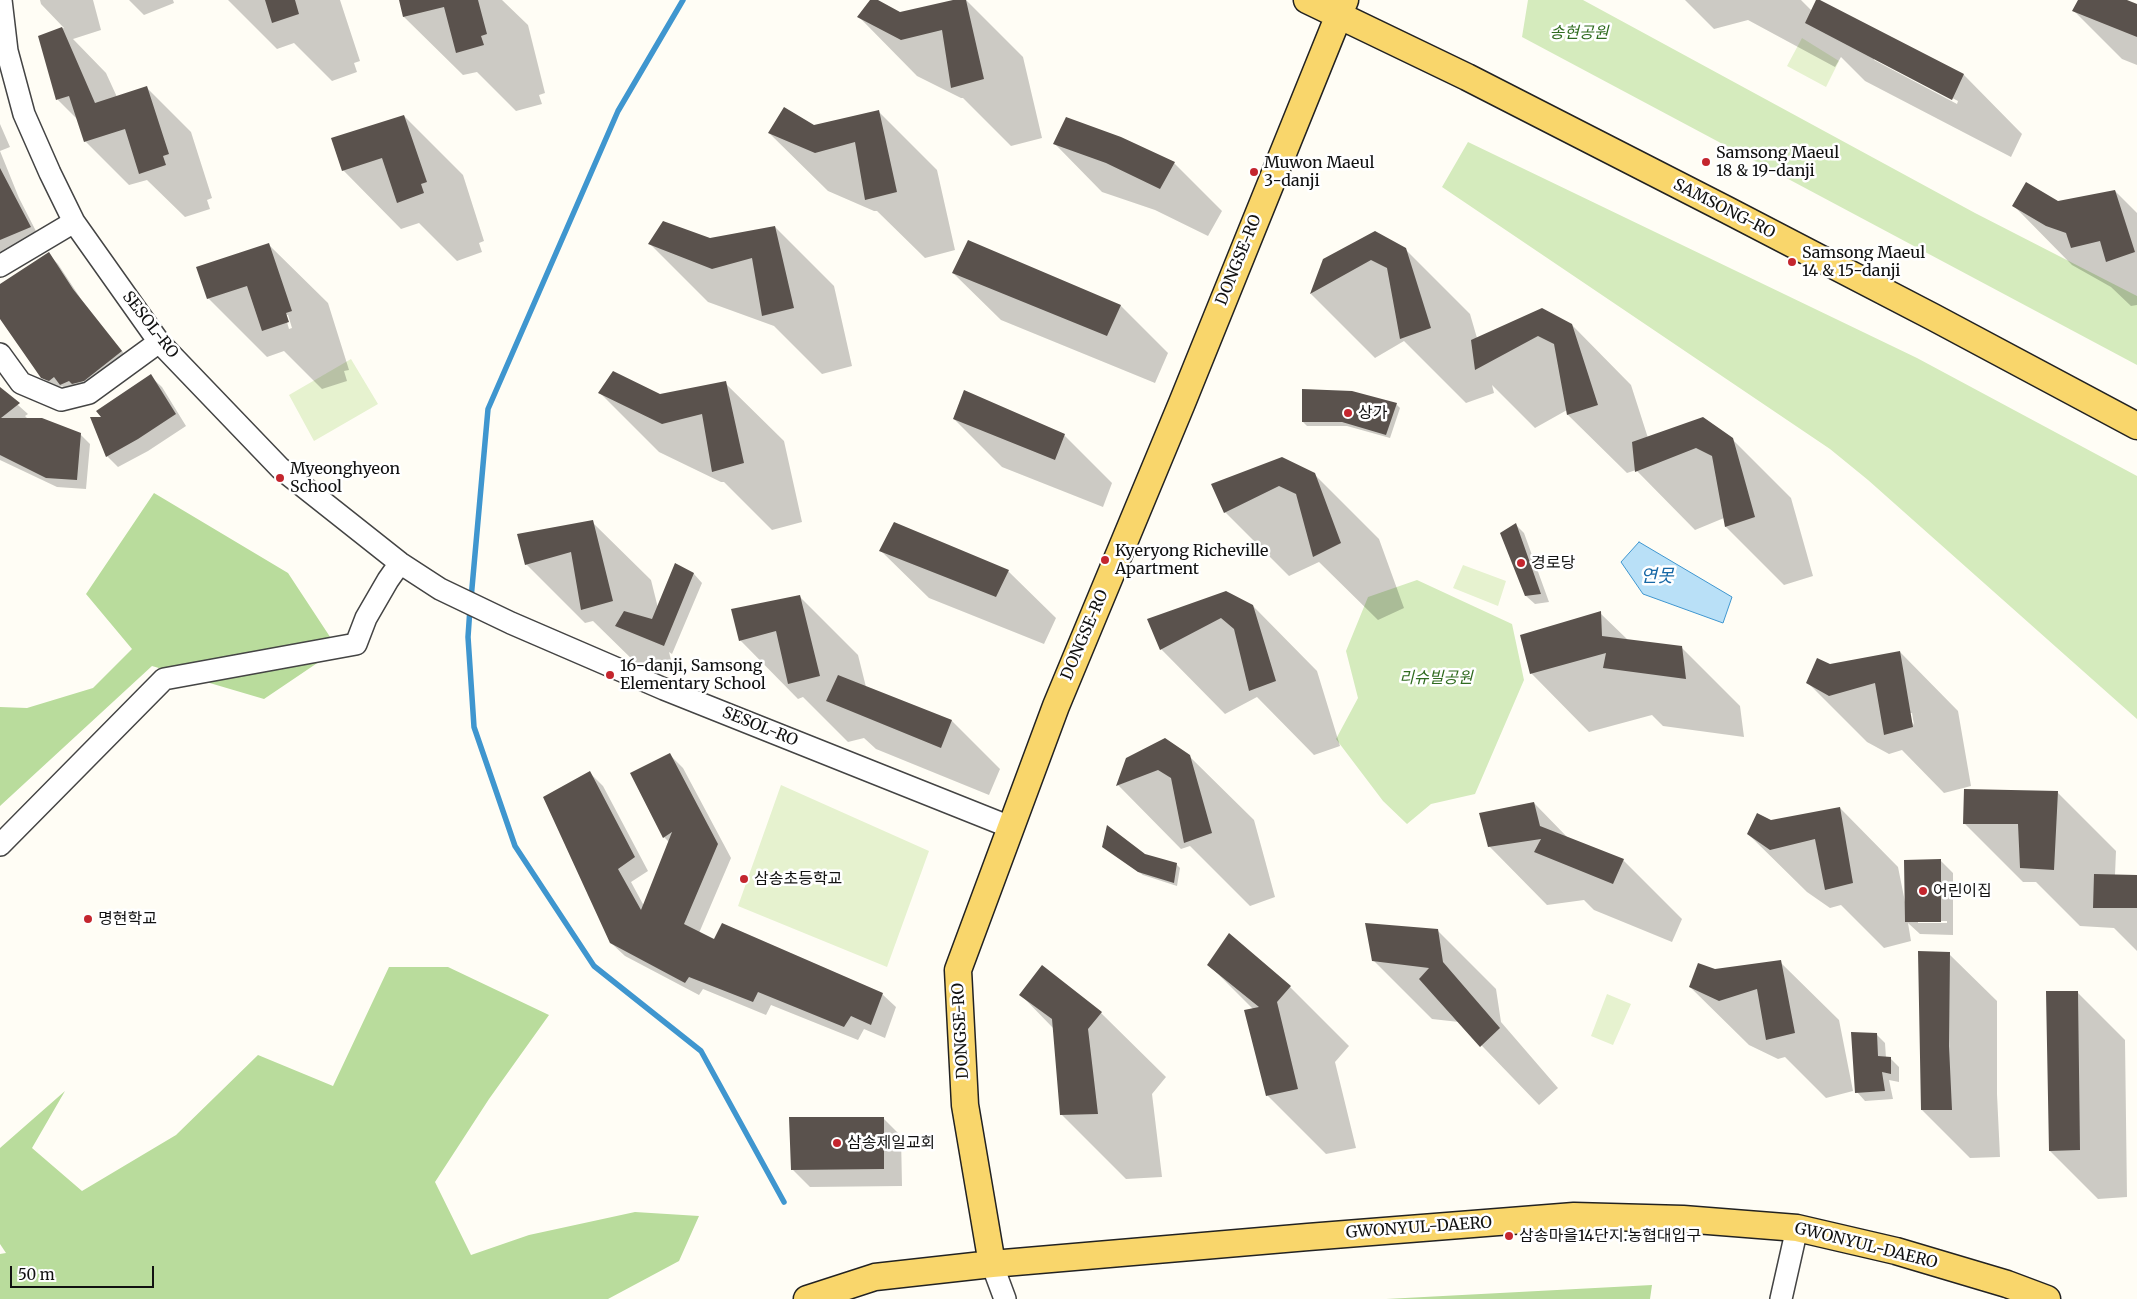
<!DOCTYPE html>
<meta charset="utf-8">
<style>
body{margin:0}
#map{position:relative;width:2137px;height:1299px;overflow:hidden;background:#fffdf5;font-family:Merriweather,serif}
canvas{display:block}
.scale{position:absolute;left:10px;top:1266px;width:144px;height:22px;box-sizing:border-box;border:2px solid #111;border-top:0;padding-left:6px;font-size:15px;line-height:18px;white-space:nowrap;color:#111;-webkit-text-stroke:4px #fff;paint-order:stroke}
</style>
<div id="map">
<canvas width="2137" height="1299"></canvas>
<div class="scale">50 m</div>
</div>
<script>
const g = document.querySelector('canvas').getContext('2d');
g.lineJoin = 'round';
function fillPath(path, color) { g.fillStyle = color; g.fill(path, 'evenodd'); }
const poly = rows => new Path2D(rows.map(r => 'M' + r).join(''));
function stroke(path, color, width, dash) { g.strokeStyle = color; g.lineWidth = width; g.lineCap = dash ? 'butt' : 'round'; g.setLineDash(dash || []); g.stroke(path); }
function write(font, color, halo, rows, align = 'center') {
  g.font = font + ' Merriweather,"Noto Sans KR",serif'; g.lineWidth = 5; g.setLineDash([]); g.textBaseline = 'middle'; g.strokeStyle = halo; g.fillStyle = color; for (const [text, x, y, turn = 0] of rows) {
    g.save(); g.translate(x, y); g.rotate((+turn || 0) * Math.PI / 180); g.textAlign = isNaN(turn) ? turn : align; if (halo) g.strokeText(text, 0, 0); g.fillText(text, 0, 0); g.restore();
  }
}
fillPath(poly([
 [1528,0,1583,0,1975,213,2137,296,2137,365,1522,37],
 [1468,142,1917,358,2137,476,2137,719,1868,480,1830,449,1442,187],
 [1417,580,1512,624,1524,680,1475,794,1431,804,1407,824,1383,801,1336,739,1358,698,1346,651,1368,597]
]), '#d5ebbd');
fillPath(poly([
 [154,493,288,573,338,649,264,699,152,666,0,806,0,707,27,708,93,688,132,649,86,594],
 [389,967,448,967,549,1015,489,1099,435,1182,471,1255,529,1235,635,1212,699,1216,679,1261,608,1299,0,1299,0,1254,6,1253,0,1244,0,1148,65,1091,32,1148,82,1191,176,1135,258,1055,333,1086],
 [1652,1285,1650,1299,1386,1299]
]), '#b9dc9c');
fillPath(poly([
 [1802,38,1839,61,1826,87,1787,66],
 [351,359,378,404,314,441,289,395],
 [1463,565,1506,581,1498,606,1453,588],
 [781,785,929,851,887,967,738,906],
 [1607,994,1631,1004,1613,1045,1591,1036]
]), '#e6f2cf');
const water = poly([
 [1639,542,1732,597,1723,623,1643,594,1621,562,1639,542]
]);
fillPath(water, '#b9e0f7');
stroke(water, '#3f96cf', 1);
fillPath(poly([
 [40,0,93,0,101,30,73,39,106,73,117,97,147,88,191,132,212,198,207,200,210,209,185,217,147,180,129,185,85,141,79,121,58,100,40,36,64,28,41,4],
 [129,0,173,0,174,3,144,15],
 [228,0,340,0,360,61,354,63,357,72,332,81,294,43,277,49],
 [400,0,502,0,528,25,545,93,539,95,542,104,516,111,477,72,463,75,404,17],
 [871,0,876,0,900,13,966,0,1023,57,1042,138,1011,146,963,98,961,98,917,76,859,17],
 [1685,0,1801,0,1812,11,1817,0,1964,75,2022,134,2011,157,1865,81,1841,57,1835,67,1748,20,1714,29],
 [1874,57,1958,101,1957,104,1874,60],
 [2079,0,2123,0,2137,6,2137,65,2122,59,2074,11],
 [878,111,937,170,955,250,925,258,877,211,874,211,828,191,769,133,813,127],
 [404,116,463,175,484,241,479,243,482,252,457,261,419,223,401,229,343,170],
 [0,124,10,147,0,151],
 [1055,144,1174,163,1222,211,1208,236,1155,210,1102,192],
 [0,151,19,198,39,237,0,254],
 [2115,191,2137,213,2137,305,2131,306,2111,287,2072,265,2014,206,2057,202],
 [775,227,834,286,852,366,822,374,774,326,708,302,650,244,710,240],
 [969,242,1121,306,1168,353,1155,383,1001,320,953,273],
 [269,245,328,303,349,370,344,371,347,381,322,389,284,351,267,357,208,298],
 [285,315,288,315,292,328,289,329],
 [1405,249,1470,314,1477,338,1572,325,1631,385,1648,438,1732,439,1791,498,1813,576,1784,585,1726,527,1724,518,1695,530,1636,470,1627,473,1568,415,1567,410,1535,428,1492,385,1494,393,1466,403,1404,341,1375,358,1311,294,1324,260],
 [49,255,58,264,81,299,130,361,70,393,62,386,58,389,51,386,42,377,0,316],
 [150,376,162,387,186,426,148,451,118,467,107,456,104,418],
 [725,383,784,441,802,522,772,530,724,482,721,482,659,452,600,393,660,395],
 [0,389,28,414,25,416,28,419,80,434,90,444,86,489,57,487,0,460],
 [1396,404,1400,408,1390,438,1347,426,1307,426,1303,422],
 [954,419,1064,435,1112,483,1103,507,1002,467],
 [1314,474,1379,539,1404,608,1378,620,1319,562,1289,576,1225,512,1213,485],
 [592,522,651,580,658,608,676,565,694,574,702,583,672,654,669,652,671,660,641,668,593,621,585,623,526,564],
 [1516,525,1524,533,1549,602,1535,604,1526,596],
 [881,551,1008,571,1056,618,1044,644,929,598],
 [799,596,858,655,866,687,952,721,1000,769,989,795,876,749,864,738,848,742,803,697,798,699,740,640],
 [1253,606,1317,671,1340,746,1314,755,1257,697,1225,714,1161,649,1149,620],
 [1600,613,1628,640,1681,647,1740,706,1744,737,1663,726,1652,715,1589,732,1531,673],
 [1900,652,1958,711,1971,786,1944,793,1902,750,1889,754,1867,742,1808,683,1830,665],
 [1910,713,1912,713,1914,725,1911,721],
 [669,754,683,768,731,858,699,933,714,941,882,994,896,1007,885,1038,864,1029,858,1040,771,1005,766,1015,703,989,699,995,625,956,611,943,590,773,603,786,648,871,631,882,644,906,670,843,664,837,632,773],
 [1189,756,1254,820,1275,897,1250,906,1190,846,1181,849,1118,785],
 [2057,792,2116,851,2115,875,2137,876,2137,951,2114,928,2080,926,2036,882,2023,882,1964,823],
 [1534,803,1569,839,1623,860,1682,919,1672,942,1594,910,1584,900,1547,905,1489,846],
 [1840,808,1898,867,1905,902,1940,860,1953,873,1953,935,1920,934,1908,923,1911,941,1884,948,1841,905,1830,908,1807,892,1748,834],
 [1918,921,1947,921,1947,923,1918,923],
 [1105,848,1144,855,1176,864,1180,868,1177,886,1143,875],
 [1437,930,1496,989,1501,1022,1558,1088,1539,1105,1459,1022,1432,1019,1373,960],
 [1229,934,1290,987,1349,1046,1335,1062,1356,1148,1326,1154,1268,1096,1253,1009,1209,965],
 [1949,954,1997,1001,1997,1094,2000,1157,1970,1158,1922,1110],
 [1780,962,1839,1020,1853,1091,1826,1098,1785,1057,1778,1059,1749,1045,1690,987,1714,970],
 [1042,966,1101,1013,1166,1077,1152,1094,1162,1177,1126,1179,1062,1115,1054,1029,1021,995],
 [2077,992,2125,1040,2127,1197,2098,1199,2050,1151],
 [1877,1035,1885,1043,1886,1058,1890,1058,1899,1067,1899,1082,1889,1080,1893,1099,1865,1101,1857,1092],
 [883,1118,901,1136,902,1186,810,1187,793,1170]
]), '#0003');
stroke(poly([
 [471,599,488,409,618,111,683,0],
 [470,608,468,637,474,727,515,846,594,966,701,1051,784,1202]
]), '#3f96cf', 5.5);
fillPath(poly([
 [265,0,295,0,299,14,272,23],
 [399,0,478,0,487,34,481,36,484,45,456,53,444,7,403,17],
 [870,0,878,0,900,12,953,0,966,0,984,79,951,88,942,30,901,40,857,17],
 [1816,0,1820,0,1964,74,1952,100,1805,23],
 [2078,0,2127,0,2137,4,2137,37,2072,11],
 [62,27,95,103,147,86,169,154,163,156,166,165,139,174,125,129,84,142,69,96,56,100,38,36],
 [784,107,814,125,879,110,897,192,865,200,855,142,815,153,768,133],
 [404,115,427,182,421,184,424,193,397,203,382,158,342,171,331,138],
 [1066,117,1121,137,1175,162,1160,189,1106,163,1053,144],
 [0,168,31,227,0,240],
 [2026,182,2058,201,2115,190,2135,252,2106,262,2100,241,2071,248,2066,233,2046,226,2012,206],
 [663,221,710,238,775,226,794,308,762,316,752,258,712,269,648,244],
 [1375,231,1406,248,1431,328,1400,339,1387,268,1371,260,1310,294,1323,259],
 [968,240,1121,305,1107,336,952,273],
 [269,243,292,311,286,313,289,322,262,331,247,286,207,299,196,267],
 [49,252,73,289,122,351,84,381,72,384,69,381,60,385,54,377,49,381,41,378,0,319,0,284],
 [1542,308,1572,324,1598,405,1567,415,1554,344,1538,336,1475,370,1471,340],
 [613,371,660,394,726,381,744,463,712,472,702,414,662,424,598,393],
 [151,374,176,414,138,439,106,457,90,417,101,417,96,411],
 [0,387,20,403,1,418,42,418,81,433,77,480,46,478,0,455],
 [1302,389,1352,391,1397,403,1386,435,1342,422,1302,422],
 [964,390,1065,434,1055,460,953,419],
 [1703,417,1733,438,1755,517,1725,527,1712,456,1696,448,1635,472,1632,442],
 [1282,457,1315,473,1341,543,1313,557,1296,494,1279,486,1224,513,1211,484],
 [593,520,613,601,581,610,571,552,525,565,517,534],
 [894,522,1009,570,996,597,879,551],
 [1516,523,1541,594,1525,596,1500,533],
 [675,563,694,573,664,646,615,626,624,611,652,619],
 [1226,591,1253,605,1276,681,1249,691,1234,629,1221,618,1160,650,1147,619],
 [800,595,820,676,788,684,776,631,739,641,731,609],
 [1601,611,1602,636,1682,646,1686,679,1603,668,1606,653,1530,674,1520,635],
 [1900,651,1913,727,1884,735,1875,683,1829,696,1806,683,1817,658,1830,664],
 [838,675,952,720,941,748,826,701],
 [1165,738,1190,755,1212,833,1184,843,1171,778,1158,770,1116,786,1126,758],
 [670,753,718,844,684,924,714,939,722,923,883,993,871,1025,851,1016,844,1027,758,992,753,1002,689,977,685,983,610,943,543,797,590,771,635,857,618,869,641,910,672,832,663,838,630,773],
 [1964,789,2058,791,2054,870,2020,868,2018,824,1963,824],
 [1534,802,1540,826,1624,859,1613,884,1534,852,1541,839,1488,847,1479,813],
 [1840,807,1853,883,1825,890,1815,839,1770,850,1747,834,1757,813,1771,820],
 [1107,825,1145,854,1177,863,1174,883,1138,872,1102,847],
 [1941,859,1941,922,1905,922,1904,860],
 [2094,874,2137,875,2137,908,2093,908],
 [1365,923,1438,929,1443,962,1500,1028,1480,1047,1419,979,1429,968,1372,961],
 [1229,933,1291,986,1277,1002,1298,1089,1266,1096,1244,1010,1259,1007,1207,965],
 [1918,951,1950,952,1949,1046,1952,1110,1921,1110],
 [1781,960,1795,1033,1766,1040,1757,989,1719,1001,1689,987,1698,963,1715,969],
 [1042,965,1102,1012,1088,1029,1098,1114,1060,1115,1052,1019,1019,995],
 [2046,991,2078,991,2080,1150,2049,1151],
 [1851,1032,1877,1033,1878,1056,1891,1057,1891,1074,1882,1072,1885,1091,1855,1093],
 [789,1117,884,1117,884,1169,791,1170]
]), '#5a524d');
const minor = poly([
 [1,0,7,51,24,114,50,173,74,222,159,342,280,468,400,563,440,589,511,623,664,689,1010,827],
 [0,266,74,222],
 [0,354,21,383,61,400,89,393,159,342],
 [0,845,164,679,356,644,366,618,388,580,400,563],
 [992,1264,1005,1299],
 [1781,1299,1797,1228]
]);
const major = poly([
 [1307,0,1467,77,1727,210,1933,317,2137,426],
 [992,1264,965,1105,958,970,1056,706,1182,403,1345,0],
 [807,1299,875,1277,992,1264,1308,1237,1574,1216,1683,1219,1797,1228,1896,1251,2007,1284,2047,1299]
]);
stroke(minor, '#444', 24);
stroke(major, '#222', 29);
stroke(minor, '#fff', 21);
stroke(major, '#f9d66b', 26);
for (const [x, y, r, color] of [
 [1706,162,5,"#c4262e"],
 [1254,172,5,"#c4262e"],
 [1792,262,5,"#c4262e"],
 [1348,413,5,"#c4262e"],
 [280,478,5,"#c4262e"],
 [1105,560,5,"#c4262e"],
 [1521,563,5,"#c4262e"],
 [610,675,5,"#c4262e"],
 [744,879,5,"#c4262e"],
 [1923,891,5,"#c4262e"],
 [88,919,5,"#c4262e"],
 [837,1143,5,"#c4262e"],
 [1509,1236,5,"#c4262e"]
]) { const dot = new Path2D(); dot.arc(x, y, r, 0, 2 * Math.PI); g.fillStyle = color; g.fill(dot); stroke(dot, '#fff', 2); }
write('italic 16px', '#2f6b1f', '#fff', [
 ["송현공원",1579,33],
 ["리슈빌공원",1436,678]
]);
write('16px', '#111', '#fff', [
 ["Samsong Maeul",1716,153],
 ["18 & 19-danji",1716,171],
 ["Muwon Maeul",1264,163],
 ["3-danji",1264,181],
 ["Samsong Maeul",1802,253],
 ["14 & 15-danji",1802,271],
 ["상가",1358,413],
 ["Myeonghyeon",290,469],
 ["School",290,487],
 ["Kyeryong Richeville",1115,551],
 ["Apartment",1115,569],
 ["경로당",1531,563],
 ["16-danji, Samsong",620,666],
 ["Elementary School",620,684],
 ["삼송초등학교",754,879],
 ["어린이집",1933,891],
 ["명현학교",98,919],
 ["삼송제일교회",847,1143],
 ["삼송마을14단지.농협대입구",1519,1236]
], 'left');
write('16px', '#111', '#fff', [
 ["SAMSONG-RO",1724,209,27],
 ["DONGSE-RO",1239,260,-68],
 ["SESOL-RO",150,325,52],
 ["DONGSE-RO",1085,635,-67],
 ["SESOL-RO",760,727,22],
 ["DONGSE-RO",961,1031,-93],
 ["GWONYUL-DAERO",1419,1228,-4],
 ["GWONYUL-DAERO",1866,1246,14]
]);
write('italic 18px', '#1768a6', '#fff', [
 ["연못",1657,577]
]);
</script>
